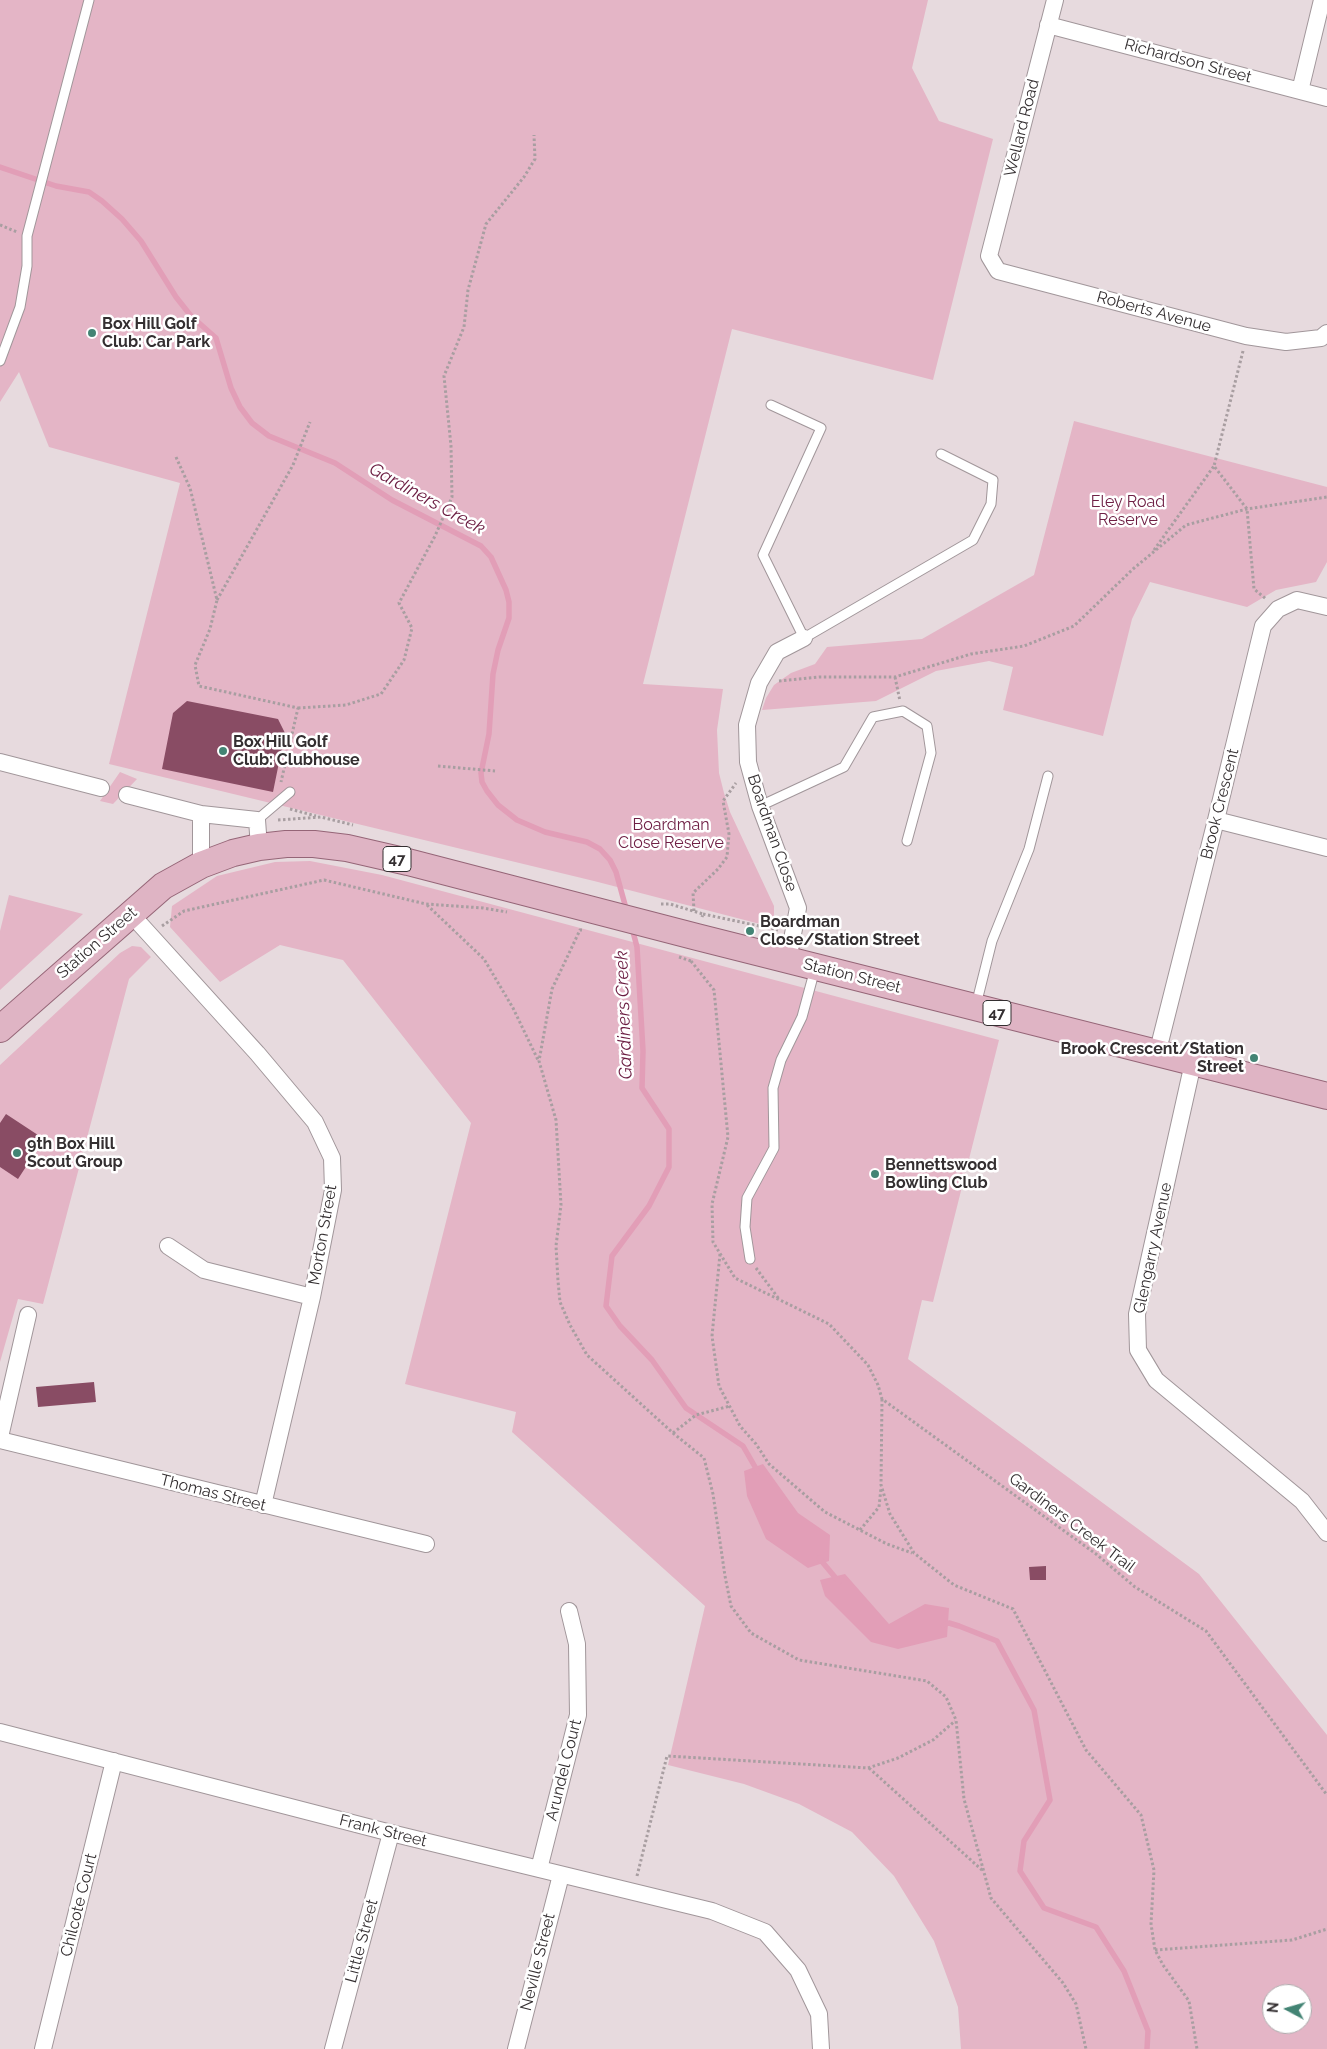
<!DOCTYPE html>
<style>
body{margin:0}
#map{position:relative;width:1327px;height:2049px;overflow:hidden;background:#e7dade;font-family:Raleway,sans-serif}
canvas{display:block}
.north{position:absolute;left:1262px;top:1984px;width:50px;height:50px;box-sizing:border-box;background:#fff;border:1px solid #aeacad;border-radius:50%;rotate:276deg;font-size:14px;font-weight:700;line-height:20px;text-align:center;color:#342f31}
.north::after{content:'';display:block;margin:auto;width:18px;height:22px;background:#438474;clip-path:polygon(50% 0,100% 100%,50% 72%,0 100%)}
</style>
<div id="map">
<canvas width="1327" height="2049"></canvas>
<div class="north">N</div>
</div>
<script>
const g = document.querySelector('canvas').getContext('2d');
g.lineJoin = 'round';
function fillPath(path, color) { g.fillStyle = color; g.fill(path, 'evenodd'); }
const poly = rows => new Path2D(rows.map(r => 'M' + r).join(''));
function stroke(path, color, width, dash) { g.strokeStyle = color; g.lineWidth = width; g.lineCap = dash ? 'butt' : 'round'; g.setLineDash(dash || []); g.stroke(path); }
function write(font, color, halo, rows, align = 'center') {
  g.font = font + ' Raleway,sans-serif'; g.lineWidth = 5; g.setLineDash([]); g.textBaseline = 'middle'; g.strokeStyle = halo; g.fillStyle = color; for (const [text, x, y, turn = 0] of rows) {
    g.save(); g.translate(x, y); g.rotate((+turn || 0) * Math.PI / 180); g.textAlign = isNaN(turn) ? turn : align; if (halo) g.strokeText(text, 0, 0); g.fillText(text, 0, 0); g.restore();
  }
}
fillPath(poly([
 [0,0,928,0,912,68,939,121,993,139,933,380,732,329,643,684,723,689,717,730,719,773,724,793,730,812,774,906,774,919,764,925,594,881,109,764,180,483,49,447,19,372,0,402],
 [1074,421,1327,487,1327,562,1316,582,1276,590,1247,607,1150,582,1132,619,1103,736,1003,710,1013,667,989,661,936,671,876,701,762,710,766,698,774,685,791,673,815,664,827,647,922,639,1034,575],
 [120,772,137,779,113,804,100,801],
 [310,861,382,875,999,1040,933,1302,922,1300,908,1359,1199,1574,1327,1735,1327,2049,961,2049,958,2007,934,1941,894,1876,852,1832,799,1804,744,1784,668,1765,705,1606,512,1432,516,1412,405,1384,471,1123,343,960,280,945,220,982,170,927,172,906,217,876,275,862],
 [1272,1994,1302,1994,1302,2024,1272,2024],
 [9,895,83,914,0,990,0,931],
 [132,946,141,947,151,957,129,979,43,1304,18,1299,0,1362,0,1065,120,953]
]), '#e4b5c6');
fillPath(poly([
 [763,1464,798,1513,830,1535,829,1561,808,1568,766,1539,747,1496,744,1471],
 [845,1574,889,1624,925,1604,949,1608,947,1637,898,1649,871,1642,825,1596,820,1580]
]), '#e29eb7');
stroke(poly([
 [0,167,56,186,89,192,102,201,122,219,141,241,176,297,191,316,216,338,231,388,240,407,252,423,269,436,335,463,392,500,481,546,491,557,506,590,509,602,509,618,498,650,493,674,489,734,481,773,482,782,487,791,498,805,517,820,545,832,587,842,600,849,610,860,616,872,627,912],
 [632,928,637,947,643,1051,642,1088,669,1129,669,1167,649,1206,612,1256,606,1306,620,1326,652,1360,686,1408,743,1446,758,1472],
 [819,1558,839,1582],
 [943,1625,949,1623,959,1626,997,1641,1034,1710,1050,1800,1024,1841,1020,1871,1044,1908,1096,1927,1124,1971,1148,2031,1147,2049]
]), '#e29eb7', 5.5);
fillPath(poly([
 [187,701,278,719,285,733,273,792,162,769,173,713],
 [6,1114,44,1139,18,1179,0,1167,0,1123],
 [94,1382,96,1402,38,1407,36,1387],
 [1046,1566,1046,1580,1030,1580,1029,1567]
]), '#894c64');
const service = poly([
 [0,361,20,307,27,266,27,236,89,0],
 [771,405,821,428,763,555,804,638,973,540,991,504,993,480,941,454],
 [760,806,844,767,873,717,903,711,927,726,931,753,907,841],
 [257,820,290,792],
 [976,1005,992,941,1029,849,1048,776],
 [750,1259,745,1227,747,1198,774,1148,773,1088,781,1060,802,1017,815,969]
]);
const minor = poly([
 [1055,0,989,256,998,271,1246,336,1286,342,1321,338,1327,333],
 [1048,25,1327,98],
 [1300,91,1322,0],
 [0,762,101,788],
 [127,795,201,814,257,820,259,847],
 [1216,820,1327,848],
 [201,865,201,814],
 [130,913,257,1053,315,1122,332,1158,333,1190,312,1297,263,1505],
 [788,960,798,908,760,806,748,762,747,725,759,683,777,652,804,638],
 [1157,1054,1216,820,1263,626,1278,609,1297,600,1327,607],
 [1193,1063,1137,1314,1138,1350,1156,1380,1302,1501,1327,1533],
 [168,1246,204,1270,312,1297],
 [0,1437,28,1315],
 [0,1440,426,1544],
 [0,1732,391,1833,712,1911,765,1932,798,1970,819,2014,821,2049],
 [539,1869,578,1715,577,1644,569,1611],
 [43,2049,114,1761],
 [333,2049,391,1833],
 [516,2049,561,1875]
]);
const primary = poly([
 [0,1029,163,886,201,865,233,853,259,847,286,844,314,844,347,848,408,862,697,937,1327,1096]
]);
stroke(service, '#a1969a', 11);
stroke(minor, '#a1969a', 18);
stroke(primary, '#956577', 28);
stroke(poly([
 [0,225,17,232],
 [1243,351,1214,466,1247,509,1254,589,1266,599],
 [176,457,190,488,217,600,210,629,195,665,199,686,298,708,281,782],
 [1154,550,1214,466],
 [217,600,293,465,310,422],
 [895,677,900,701],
 [779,681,820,677,895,677,971,654,1024,646,1074,626,1133,569,1186,525,1247,509,1327,497],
 [298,708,346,705,381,694,404,660,412,628,399,603,435,536,452,497,451,446,444,376,464,327,468,290,486,224,524,177,535,159,534,135],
 [438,766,495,771],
 [290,809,316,816],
 [278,820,321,817,353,825],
 [661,904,670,904,703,914,702,917],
 [427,905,484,959,513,1008,538,1060],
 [694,911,693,893,718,869,727,857,729,834,723,801,736,783],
 [703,914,778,930],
 [162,926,184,911,324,880,426,904,483,908,507,912],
 [582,930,580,930,552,989,539,1061,556,1120,561,1205,556,1246,558,1281,560,1302,570,1325,587,1355,673,1433,704,1458,713,1494,725,1576,731,1606,751,1633,799,1660,927,1681,946,1697,956,1720,964,1799,991,1898,1063,1983,1076,2004,1086,2049],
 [679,957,691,961],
 [691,961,714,990,728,1137,712,1204,713,1242,735,1278,829,1324,868,1365,878,1385,882,1399,1096,1554,1135,1587,1206,1631,1327,1795],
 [720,1254,712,1336,719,1386,740,1426,756,1444,769,1464,825,1512,887,1544,912,1553],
 [756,1268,779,1299],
 [882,1399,881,1485,890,1514,914,1553,954,1585,1013,1609,1086,1750,1141,1815,1154,1870,1151,1924,1155,1950,1163,1965,1189,2001,1197,2049],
 [673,1433,696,1415,730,1406],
 [860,1530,879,1507,881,1488],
 [869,1768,983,1871],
 [637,1876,667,1756,868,1768,898,1758,933,1740,955,1721],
 [1155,1950,1292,1940,1327,1929]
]), '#a89ea1', 3, [2.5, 2.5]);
stroke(service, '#fff', 9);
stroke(minor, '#fff', 16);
stroke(primary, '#dfb4c4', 26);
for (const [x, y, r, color] of [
 [92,333,5,"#438474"],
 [223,751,5,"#438474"],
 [750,931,5,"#438474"],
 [1254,1058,5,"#438474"],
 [17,1153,5,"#438474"],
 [875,1174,5,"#438474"]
]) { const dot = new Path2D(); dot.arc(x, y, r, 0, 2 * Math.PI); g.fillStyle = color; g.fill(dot); stroke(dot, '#fff', 2); }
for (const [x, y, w] of [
 [397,859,28],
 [997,1013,28]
]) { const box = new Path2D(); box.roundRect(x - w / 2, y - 12.5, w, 25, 4); g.fillStyle = '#fff'; g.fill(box); stroke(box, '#342f31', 1); }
write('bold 15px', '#342f31', null, [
 ["47",397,859],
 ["47",997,1013]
]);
write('16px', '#342f31', '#fff', [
 ["Richardson Street",1188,61,15],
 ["Wellard Road",1022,128,-76],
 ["Roberts Avenue",1154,312,15],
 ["Brook Crescent",1220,804,-76],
 ["Boardman Close",772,833,71],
 ["Station Street",97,943,-41],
 ["Station Street",852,976,14],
 ["Morton Street",323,1235,-80],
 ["Glengarry Avenue",1153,1248,-78],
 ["Thomas Street",213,1493,14],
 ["Gardiners Creek Trail",1072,1523,37],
 ["Arundel Court",564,1770,-76],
 ["Frank Street",383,1831,14],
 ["Chilcote Court",79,1905,-76],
 ["Little Street",362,1941,-75],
 ["Neville Street",538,1962,-76]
]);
write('bold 16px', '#342f31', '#fff', [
 ["Box Hill Golf",102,324],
 ["Club: Car Park",102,342],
 ["Box Hill Golf",233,742],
 ["Club: Clubhouse",233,760],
 ["Boardman",760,922],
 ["Close/Station Street",760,940],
 ["Brook Crescent/Station",1244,1049,"right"],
 ["Street",1244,1067,"right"],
 ["9th Box Hill",27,1144],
 ["Scout Group",27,1162],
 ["Bennettswood",885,1165],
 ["Bowling Club",885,1183]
], 'left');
write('16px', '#6f2045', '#fff', [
 ["Eley Road",1128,502],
 ["Reserve",1128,520],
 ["Boardman",671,825],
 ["Close Reserve",671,843]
]);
write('italic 18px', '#6a1b40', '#fff', [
 ["Gardiners Creek",427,499,29],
 ["Gardiners Creek",624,1015,-92]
]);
</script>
